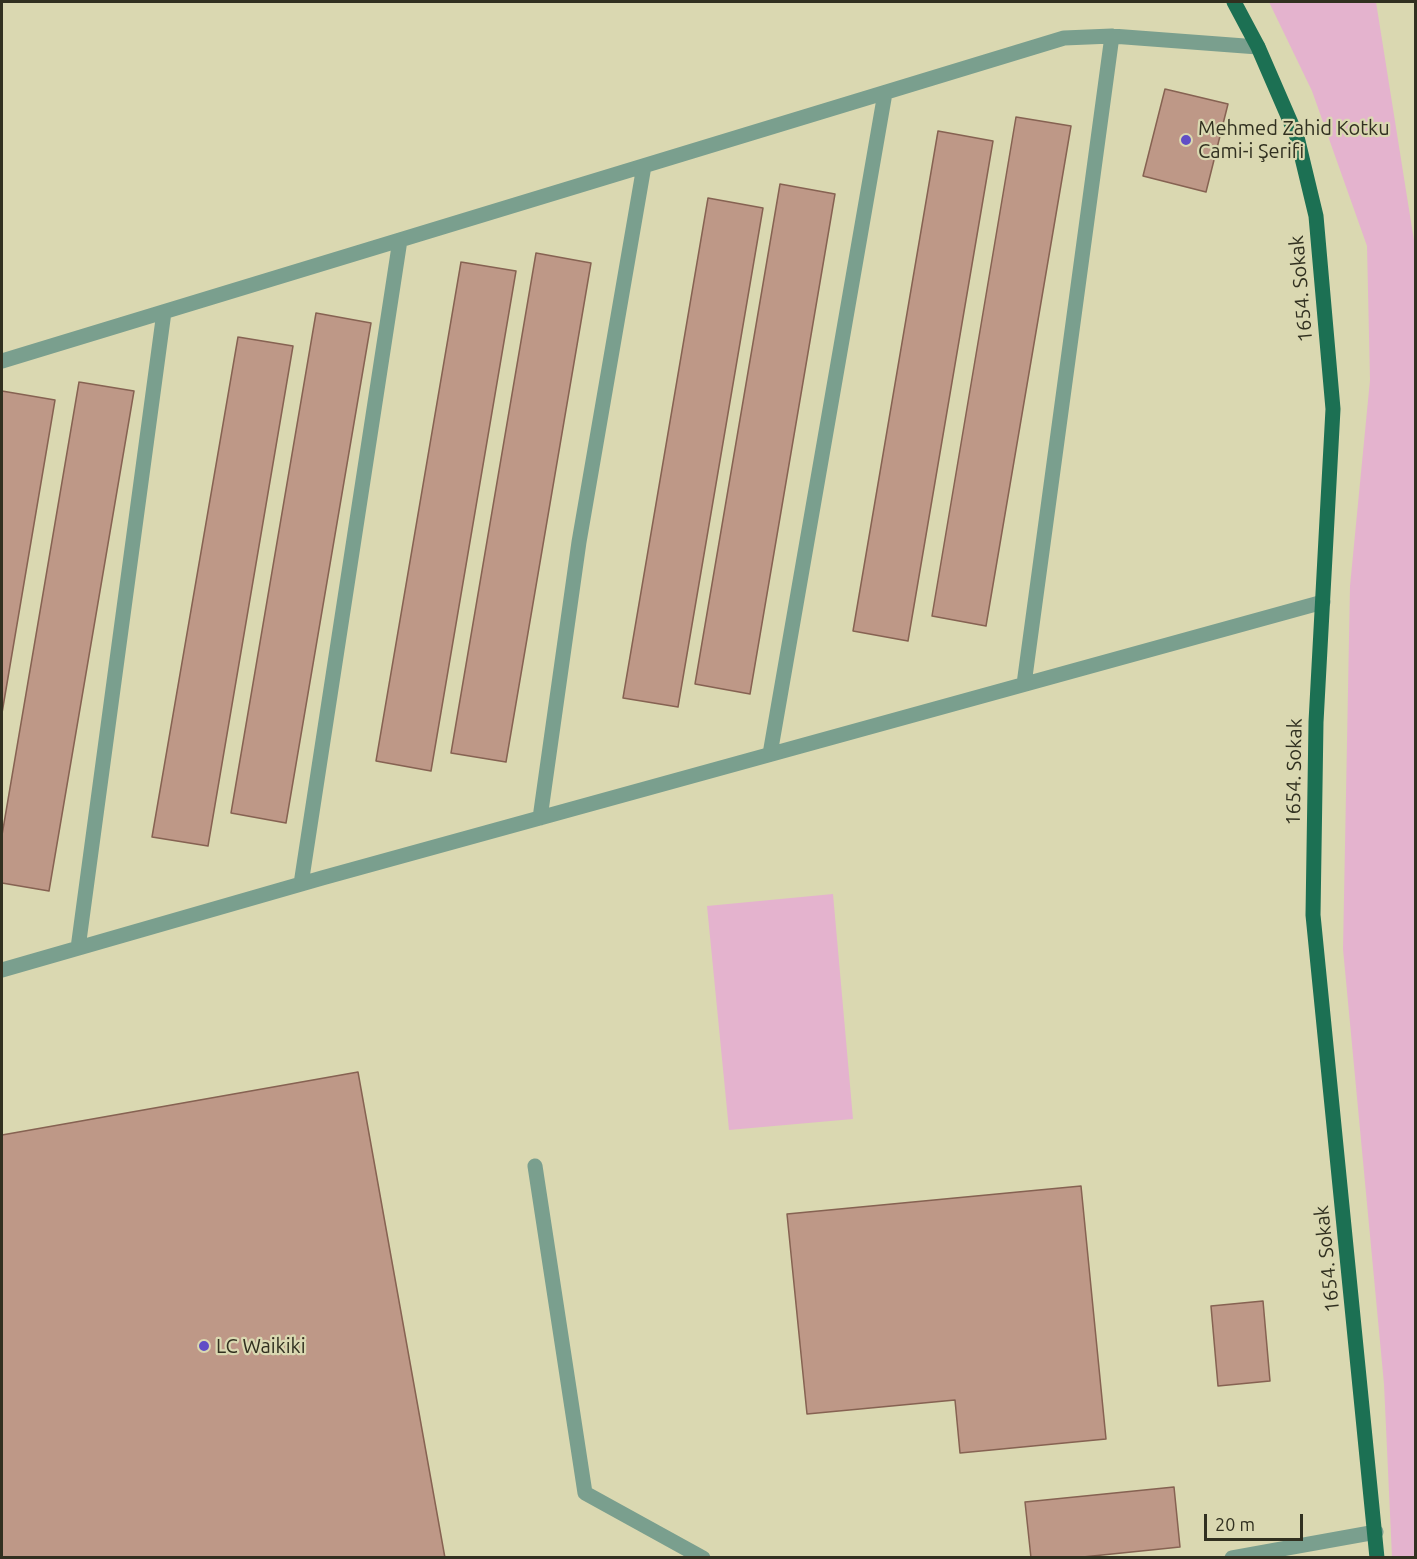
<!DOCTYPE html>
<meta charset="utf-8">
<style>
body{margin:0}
#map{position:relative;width:1417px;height:1559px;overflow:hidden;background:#dad8b1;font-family:Ubuntu,sans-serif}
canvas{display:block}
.frame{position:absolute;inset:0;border:3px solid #313020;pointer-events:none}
.scale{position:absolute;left:1204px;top:1514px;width:99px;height:27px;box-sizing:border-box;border:3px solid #313020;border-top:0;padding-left:8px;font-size:18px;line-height:21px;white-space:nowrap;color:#313020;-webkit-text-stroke:4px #dad8b1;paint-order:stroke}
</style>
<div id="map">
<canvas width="1417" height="1559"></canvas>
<div class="frame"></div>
<div class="scale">20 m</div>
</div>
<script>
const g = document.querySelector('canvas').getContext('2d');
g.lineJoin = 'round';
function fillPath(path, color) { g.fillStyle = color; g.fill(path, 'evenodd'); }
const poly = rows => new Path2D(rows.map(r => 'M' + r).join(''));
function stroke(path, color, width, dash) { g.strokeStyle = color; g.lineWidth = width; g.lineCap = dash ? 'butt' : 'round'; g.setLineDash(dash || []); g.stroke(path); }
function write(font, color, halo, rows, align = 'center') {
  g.font = font + ' Ubuntu,sans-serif'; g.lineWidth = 4.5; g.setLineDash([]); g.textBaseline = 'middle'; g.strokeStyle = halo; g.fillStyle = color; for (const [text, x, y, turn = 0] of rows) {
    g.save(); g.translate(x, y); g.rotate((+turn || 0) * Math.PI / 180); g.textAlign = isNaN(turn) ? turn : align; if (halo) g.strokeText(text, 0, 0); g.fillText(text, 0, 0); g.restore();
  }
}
fillPath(poly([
 [1269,2,1376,2,1415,247,1415,1557,1392,1557,1384,1384,1343,949,1350,586,1370,380,1367,246,1312,91],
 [833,894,853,1119,729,1130,707,906]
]), '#e4b3ce');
const building = poly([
 [1165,89,1228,104,1206,192,1143,176,1165,89],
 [1016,117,1071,126,986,626,932,616,1016,117],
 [938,131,993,141,908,641,853,631,938,131],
 [780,184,835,194,750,694,695,684,780,184],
 [708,198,763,208,678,707,623,698,708,198],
 [536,253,591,263,506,762,451,753,536,253],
 [461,262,516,271,431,771,376,761,461,262],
 [316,313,371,323,286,823,231,813,316,313],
 [238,337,293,346,208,846,152,837,238,337],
 [79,382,134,391,49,891,2,883,2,835,79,382],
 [2,391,55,400,2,713,2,391],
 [358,1072,445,1558,2,1558,2,1135,358,1072],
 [1081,1186,1106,1439,960,1453,955,1400,807,1414,787,1214,1081,1186],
 [1263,1301,1270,1381,1218,1386,1211,1306,1263,1301],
 [1174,1487,1180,1547,1073,1558,1031,1558,1025,1502,1174,1487]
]);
fillPath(building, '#be9887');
stroke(building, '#866252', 1.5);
stroke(poly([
 [2,361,1064,38,1112,36,1258,47],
 [1024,684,1112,36],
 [770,754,885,93],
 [540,818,579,542,644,166],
 [301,884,400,240],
 [78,948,164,312],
 [2,970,322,878,1323,602],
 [535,1166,585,1493,703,1558],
 [1232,1558,1376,1532]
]), '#7a9f8e', 15);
stroke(poly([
 [1234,2,1258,47,1297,137,1316,216,1333,409,1316,722,1313,915,1377,1558]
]), '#1c7053', 15);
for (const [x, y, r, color] of [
 [1186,140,6,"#604ec6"],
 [204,1346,6,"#604ec6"]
]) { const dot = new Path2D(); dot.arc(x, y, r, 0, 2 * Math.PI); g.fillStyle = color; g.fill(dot); stroke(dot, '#dad8b1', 2); }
write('20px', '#313020', '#dad8b1', [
 ["Mehmed Zahid Kotku",1198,128],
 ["Cami-i Şerifi",1198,151],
 ["LC Waikiki",216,1346]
], 'left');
write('20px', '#313020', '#dad8b1', [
 ["1654. Sokak",1301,289,-95],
 ["1654. Sokak",1294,772,-89],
 ["1654. Sokak",1327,1259,-96]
]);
</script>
